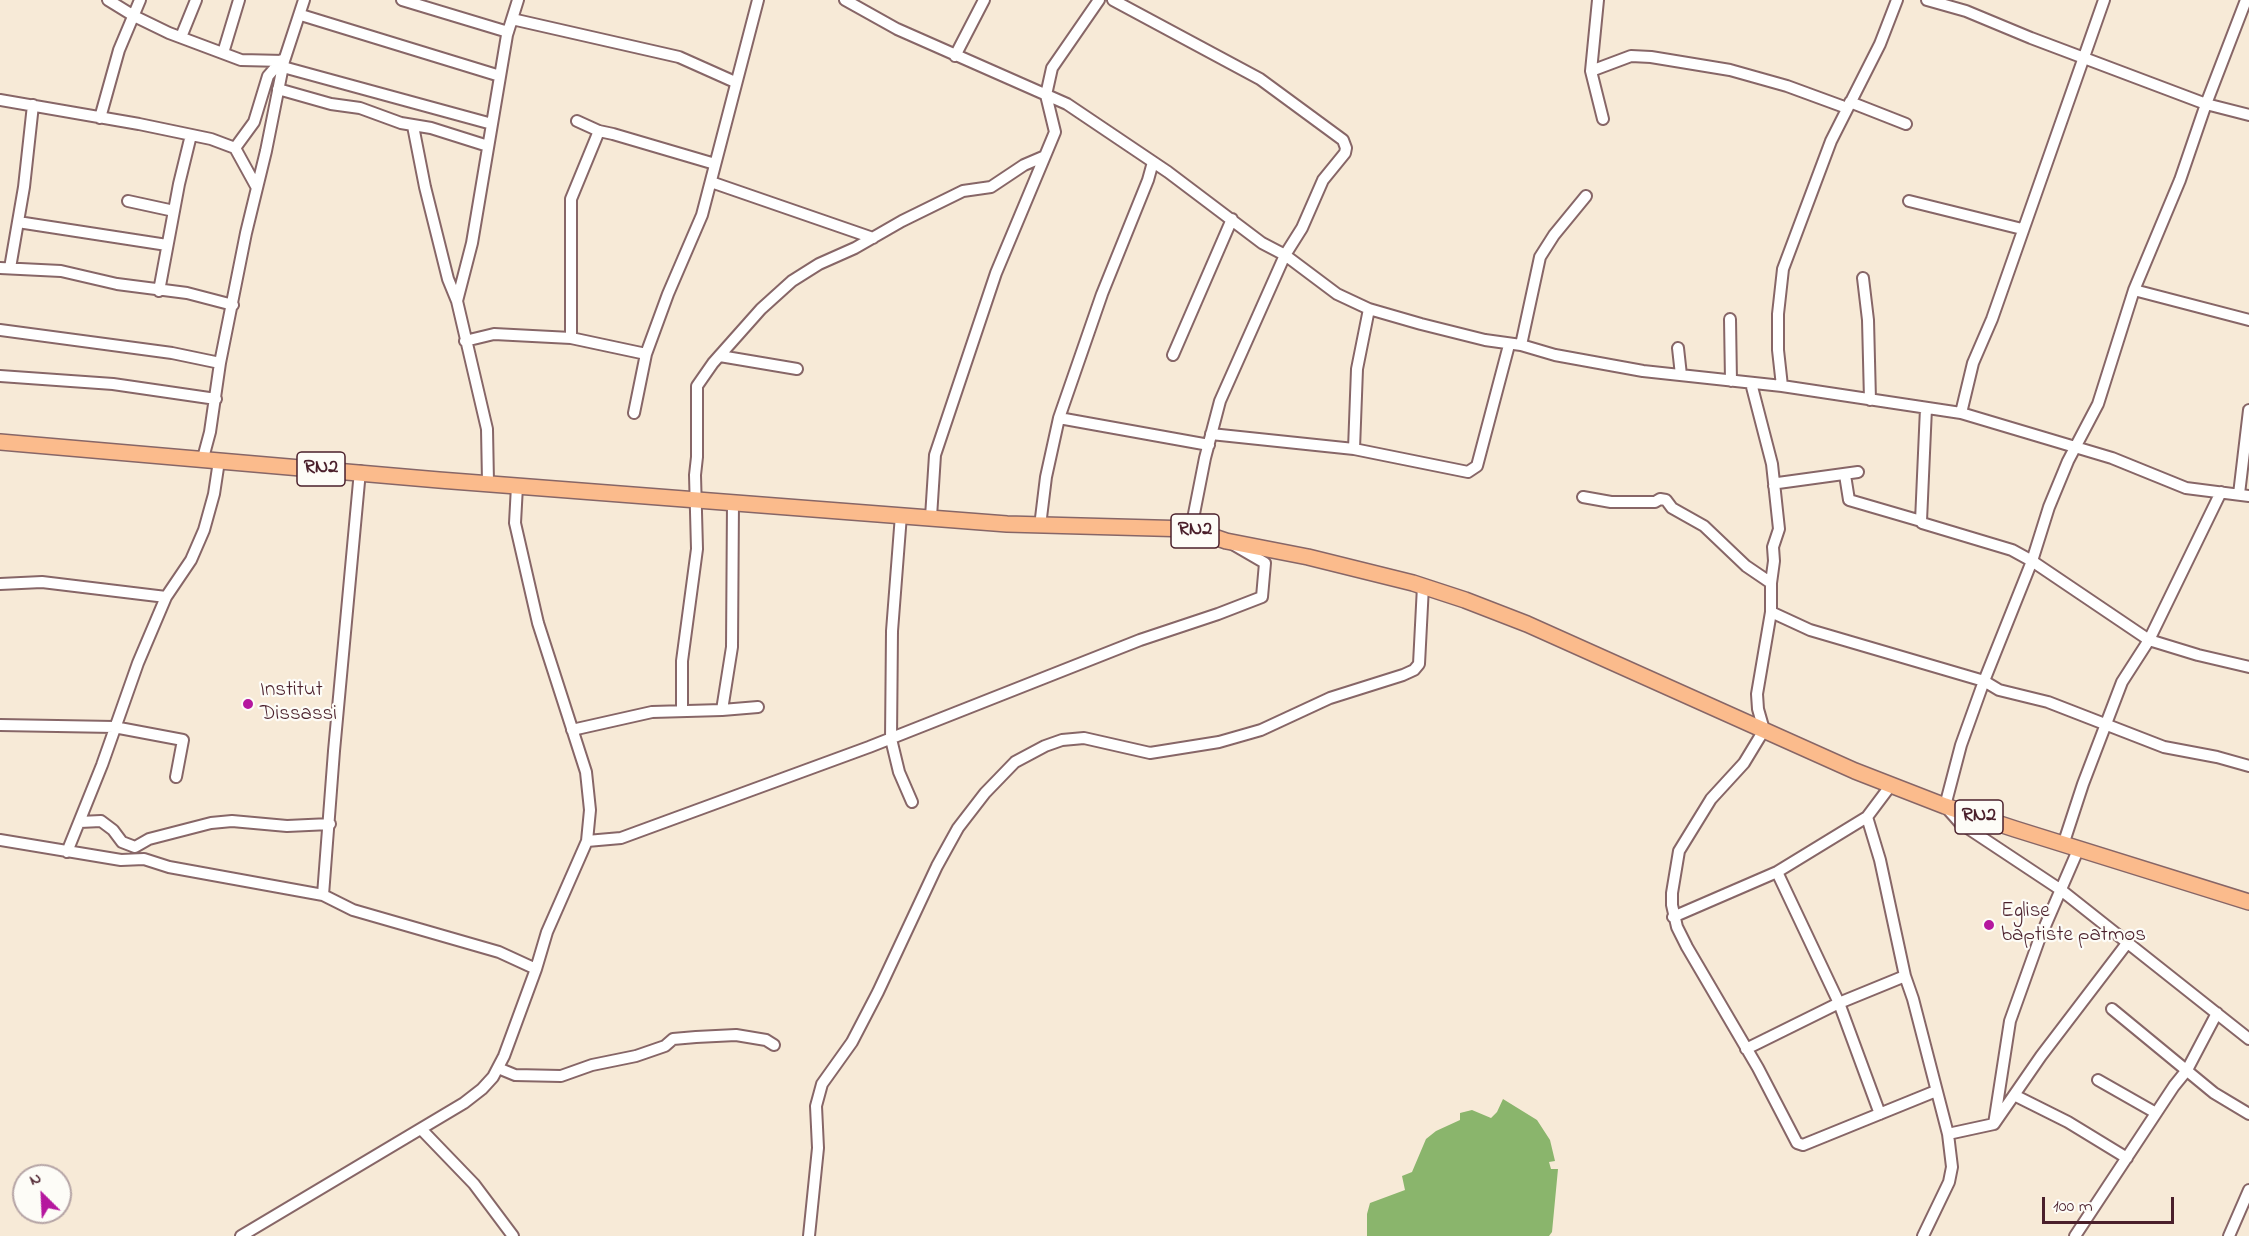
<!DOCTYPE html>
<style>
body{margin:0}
#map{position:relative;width:2249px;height:1236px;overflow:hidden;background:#f7ead7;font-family:"Indie Flower",sans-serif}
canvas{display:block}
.north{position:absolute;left:12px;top:1164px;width:60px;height:60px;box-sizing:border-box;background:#fdfcf7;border:2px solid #b5a4a5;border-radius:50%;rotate:336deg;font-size:16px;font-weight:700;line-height:24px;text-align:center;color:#4a1f2b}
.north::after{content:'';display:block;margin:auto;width:21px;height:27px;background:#b5179e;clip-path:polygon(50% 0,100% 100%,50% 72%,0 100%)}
.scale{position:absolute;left:2042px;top:1197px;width:132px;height:27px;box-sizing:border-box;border:3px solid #4a1f2b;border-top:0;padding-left:8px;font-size:18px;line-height:21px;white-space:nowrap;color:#4a1f2b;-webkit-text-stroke:4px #fdfcf7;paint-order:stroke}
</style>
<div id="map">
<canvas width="2249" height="1236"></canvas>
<div class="north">N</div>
<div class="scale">100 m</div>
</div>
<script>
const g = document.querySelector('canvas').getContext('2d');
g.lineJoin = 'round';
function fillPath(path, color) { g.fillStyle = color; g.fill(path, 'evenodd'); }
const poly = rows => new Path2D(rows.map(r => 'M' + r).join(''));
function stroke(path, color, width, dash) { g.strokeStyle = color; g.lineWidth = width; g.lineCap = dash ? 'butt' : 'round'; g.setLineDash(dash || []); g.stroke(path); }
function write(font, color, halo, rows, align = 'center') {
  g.font = font + ' "Indie Flower",sans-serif'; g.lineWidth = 4.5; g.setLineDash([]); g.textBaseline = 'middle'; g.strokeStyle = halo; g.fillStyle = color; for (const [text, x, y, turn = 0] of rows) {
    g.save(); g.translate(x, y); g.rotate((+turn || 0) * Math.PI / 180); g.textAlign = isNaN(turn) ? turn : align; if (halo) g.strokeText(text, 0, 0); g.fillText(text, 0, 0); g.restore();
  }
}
fillPath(poly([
 [1503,1099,1537,1120,1550,1140,1555,1161,1549,1162,1551,1169,1558,1169,1552,1232,1549,1236,1367,1236,1367,1214,1370,1203,1405,1190,1402,1176,1412,1172,1426,1139,1436,1131,1460,1120,1460,1113,1472,1110,1491,1118,1497,1112]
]), '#8ab56c');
const minor = poly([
 [108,0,134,16,169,33,241,60,284,61],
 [402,0,508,32],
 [845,0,897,29,1067,104,1168,172,1262,243,1285,255,1337,294,1369,309,1421,324,1485,340,1521,345,1555,355,1643,371,1782,386,1961,413,2112,458,2186,488,2249,496],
 [1113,0,1260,79,1343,140,1346,148,1345,153,1323,180,1302,228,1285,255,1220,401,1205,458,1191,529],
 [1598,0,1591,71,1603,119],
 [1927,0,1966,11,2031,38,2206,104,2249,115],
 [2246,0,2206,104,2180,180,2134,290,2098,404,2068,461,2049,507,2032,561,1984,681,1961,745,1945,806,1960,823,2061,890,2249,1039],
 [301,15,500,76],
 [512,19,679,57,735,82],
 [181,37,196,0],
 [223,53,239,0],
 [955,56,984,0],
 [283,67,492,124],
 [1591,71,1631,56,1651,57,1730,70,1787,86,1847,108],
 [278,89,331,104,360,108,401,123,431,128,488,146],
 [0,100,139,124,211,139,235,148,257,188],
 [1850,102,1906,124],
 [100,118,119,50,140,0],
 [577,121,599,131,613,134,715,164],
 [413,126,425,187,448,279,457,301],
 [235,148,254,122,268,76,282,60],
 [711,182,873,238],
 [128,201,174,211],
 [1909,201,2022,229],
 [18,222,167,245],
 [0,268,61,271,117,284,187,293,233,305],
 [10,268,24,187,33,105],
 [1863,278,1868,320,1870,400],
 [2134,290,2249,320],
 [159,291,179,184,191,135],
 [1730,319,1731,381],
 [0,330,172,353,220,363],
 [571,338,571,199,599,131],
 [465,341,494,334,571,338,646,354],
 [1521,345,1540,257,1554,235,1586,196],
 [1678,348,1681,375],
 [1173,355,1232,219],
 [720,356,797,369],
 [0,376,113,384,216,399],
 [1751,383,1772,464,1779,529,1773,547,1774,561,1771,583],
 [1782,386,1778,350,1778,314,1783,269,1831,141,1880,44,1897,0],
 [1926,408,1921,521,1922,523,2012,550,2032,561,2149,640,2198,655,2249,667],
 [634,413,646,354,668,294,702,215,758,0],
 [1961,413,1973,363,1992,319,2104,0],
 [1059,418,1209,445],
 [1211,434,1354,449,1468,472,1477,466,1509,345],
 [1354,449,1357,369,1369,309],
 [203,458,210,432,220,363,246,233,266,151,284,61,304,0],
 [1845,475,1849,500,1921,521],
 [488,482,487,429,457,301,472,243,507,35,518,0],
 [1774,486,1778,483,1858,472],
 [2239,494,2249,410],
 [1583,497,1611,502,1655,502,1660,499,1666,500,1672,508,1704,526,1746,566,1771,583,1771,612,1757,694,1758,709,1764,730,1744,763,1711,799,1679,851,1672,893,1672,905,1677,927,1687,947,1758,1068,1797,1143,1803,1145,1936,1091],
 [901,515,892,631,891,739,899,772,912,802],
 [931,517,935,455,996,273,1045,156],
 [1040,526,1046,477,1059,418,1102,294,1148,180,1153,162],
 [0,584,42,582,166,597],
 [1771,612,1810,630,1984,681,1999,690,2048,702,2164,747,2217,757,2249,766],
 [722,710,758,707],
 [682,711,682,661,697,549,695,475,697,457,697,386,713,363,761,309,792,281,819,264,855,248,902,221,963,191,991,187,1024,165,1045,156,1055,132,1046,95,1052,68,1099,0],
 [0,725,114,727,183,740,176,777],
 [572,730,652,712,722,710,732,647,733,501],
 [1891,785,1867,817,1880,860,1905,976,1913,999,1948,1134,1952,1167,1949,1182,1923,1236],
 [80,822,101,821,113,830,122,842,135,847,149,839,211,823,232,821,287,826,330,824],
 [0,840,121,860,144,859,169,867,323,895,353,910,499,952,536,969],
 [587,841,621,838,869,747,1140,640,1218,614,1262,597,1265,563,1234,545],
 [2063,845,2083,784,2122,682,2149,640,2221,492],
 [67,852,102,765,138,663,166,597,191,560,204,530,214,494,219,461],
 [1777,872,1839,1003,1880,1114],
 [323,895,334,751,360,471],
 [1673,917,1777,872,1867,817],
 [2112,1009,2214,1093,2249,1114],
 [1746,1049,1839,1003,1905,976],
 [498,1068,515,1075,561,1076,592,1065,636,1056,665,1046,673,1039,696,1037,736,1035,766,1040,774,1045],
 [2098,1080,2156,1113],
 [2014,1095,2068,1122,2127,1158],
 [1994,1124,2010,1021,2039,940,2078,850],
 [421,1129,474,1184,513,1236],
 [1948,1134,1994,1124,2041,1056,2128,942],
 [241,1236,464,1103,482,1089,493,1077,504,1056,536,969,547,932,587,841,590,810,586,772,538,623,515,523,517,486],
 [809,1236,818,1148,816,1106,822,1084,852,1042,878,992,937,866,958,828,985,793,1015,762,1045,746,1062,740,1084,738,1150,753,1219,742,1261,730,1330,698,1403,675,1414,670,1419,664,1423,586],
 [2075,1236,2174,1086,2187,1070,2217,1013],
 [2229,1236,2249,1190]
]);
const highway = poly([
 [0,442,439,480,1007,524,1191,529,1226,541,1308,557,1413,583,1465,600,1527,624,1855,771,1945,806,2015,829,2249,902]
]);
stroke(minor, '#876667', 14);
stroke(highway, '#876667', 18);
stroke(minor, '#fff', 10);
stroke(highway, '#fbbb8c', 15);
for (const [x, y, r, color] of [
 [248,704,6,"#b5179e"],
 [1989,925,6,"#b5179e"]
]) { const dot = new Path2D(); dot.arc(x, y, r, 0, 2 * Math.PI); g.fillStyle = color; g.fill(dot); stroke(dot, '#fdfcf7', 2); }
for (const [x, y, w] of [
 [321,469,48],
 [1195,531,48],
 [1979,817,48]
]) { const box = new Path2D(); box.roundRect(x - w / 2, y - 17, w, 34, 4.5); g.fillStyle = '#fdfcf7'; g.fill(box); stroke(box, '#4a1f2b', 1.5); }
write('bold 20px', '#4a1f2b', null, [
 ["RN2",321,469],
 ["RN2",1195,531],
 ["RN2",1979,817]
]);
write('21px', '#4a1f2b', '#fdfcf7', [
 ["Institut",260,692],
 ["Dissassi",260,716],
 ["Eglise",2001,913],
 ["baptiste patmos",2001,937]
], 'left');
</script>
